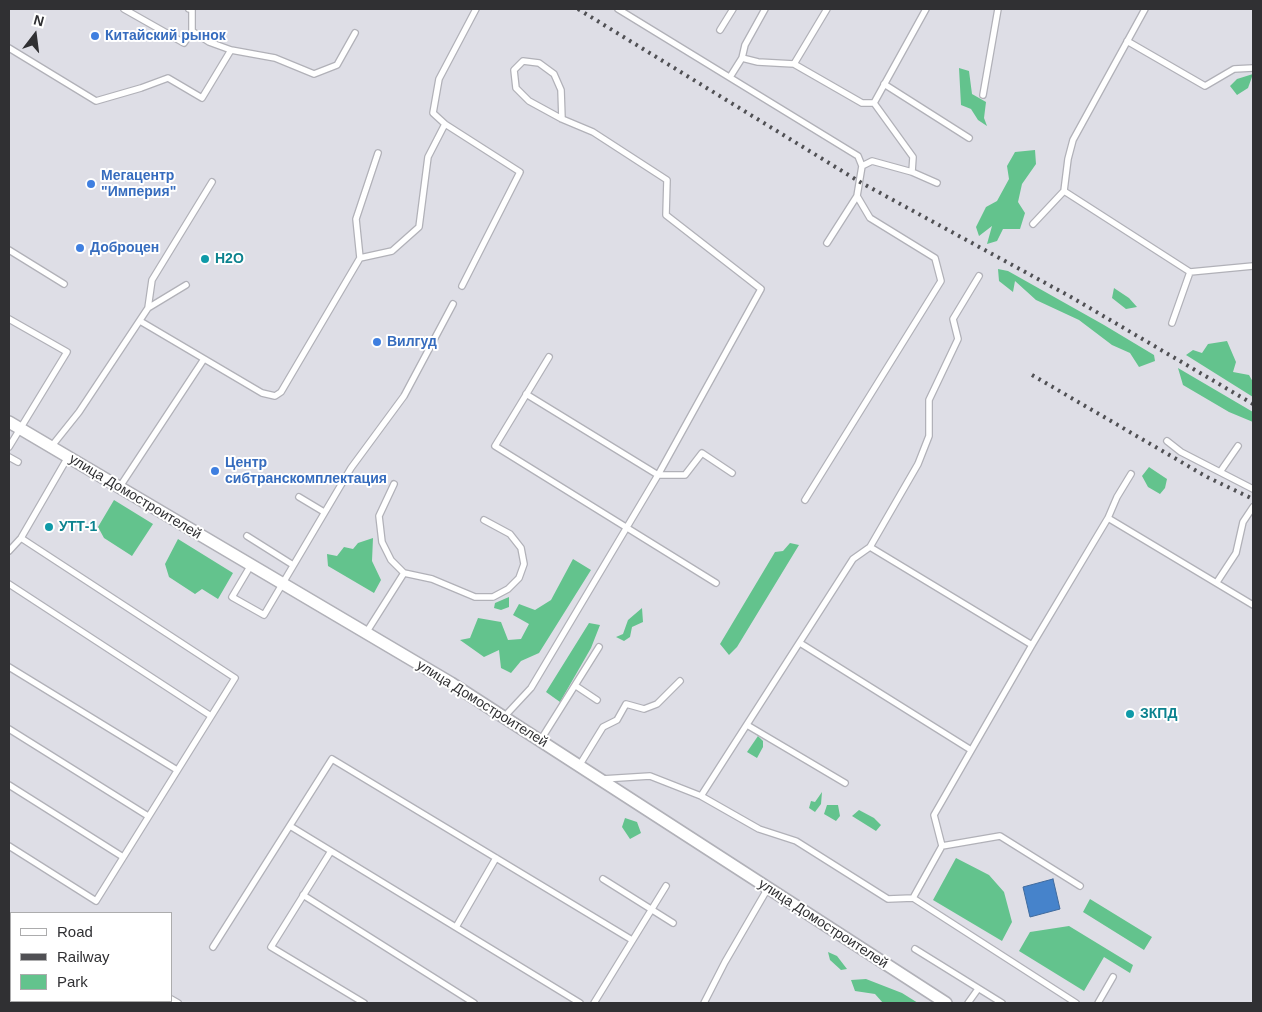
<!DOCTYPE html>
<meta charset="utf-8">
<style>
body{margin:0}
#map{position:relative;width:1262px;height:1012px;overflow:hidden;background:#dedee6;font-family:Helvetica,sans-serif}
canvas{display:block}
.frame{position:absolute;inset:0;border:10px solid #303033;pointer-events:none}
.legend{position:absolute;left:10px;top:912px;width:162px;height:90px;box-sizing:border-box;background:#fff;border:1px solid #acacad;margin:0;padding:6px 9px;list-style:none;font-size:15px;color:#303033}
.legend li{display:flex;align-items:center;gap:10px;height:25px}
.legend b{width:25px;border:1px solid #acacad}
.north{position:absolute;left:10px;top:10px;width:50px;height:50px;-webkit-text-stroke:4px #fff;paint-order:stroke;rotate:15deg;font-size:14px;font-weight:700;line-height:20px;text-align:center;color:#303033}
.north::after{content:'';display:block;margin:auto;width:18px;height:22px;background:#303033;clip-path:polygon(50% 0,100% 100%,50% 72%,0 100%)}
</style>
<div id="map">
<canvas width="1262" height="1012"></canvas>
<div class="frame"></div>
<ul class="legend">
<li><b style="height:6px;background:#fff"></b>Road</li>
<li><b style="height:6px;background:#505054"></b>Railway</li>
<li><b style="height:14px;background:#63c38d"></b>Park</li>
</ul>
<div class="north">N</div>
</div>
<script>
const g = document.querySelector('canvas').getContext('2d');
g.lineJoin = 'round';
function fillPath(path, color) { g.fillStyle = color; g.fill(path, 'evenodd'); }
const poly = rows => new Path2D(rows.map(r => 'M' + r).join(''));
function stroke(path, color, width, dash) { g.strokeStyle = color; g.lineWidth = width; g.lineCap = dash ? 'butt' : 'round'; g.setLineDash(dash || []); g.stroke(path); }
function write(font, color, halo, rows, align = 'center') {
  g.font = font + ' Helvetica,sans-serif'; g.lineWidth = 4; g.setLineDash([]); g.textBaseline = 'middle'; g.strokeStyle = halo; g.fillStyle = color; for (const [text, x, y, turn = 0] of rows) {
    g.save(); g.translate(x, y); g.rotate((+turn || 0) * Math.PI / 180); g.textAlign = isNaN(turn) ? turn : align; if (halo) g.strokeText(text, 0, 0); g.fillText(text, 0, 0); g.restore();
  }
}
fillPath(poly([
 [959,68,969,71,972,94,986,102,984,118,987,126,978,120,971,109,961,105],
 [1253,74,1248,88,1237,95,1230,86,1237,79],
 [1035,150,1036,164,1022,184,1018,202,1025,213,1020,229,1003,229,997,241,987,244,992,226,979,236,976,227,986,207,997,201,1009,179,1007,166,1015,152],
 [998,269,1008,271,1104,325,1154,355,1155,361,1139,367,1130,353,1112,345,1079,320,1036,300,1015,281,1013,292,999,281],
 [1114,288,1129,298,1137,307,1126,309,1112,298],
 [1227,341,1236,362,1233,372,1249,375,1253,382,1253,397,1186,355,1193,350,1202,353,1208,344],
 [1178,368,1253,412,1253,422,1229,412,1183,385],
 [1149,467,1167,479,1165,488,1160,494,1148,487,1142,476],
 [114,500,153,524,132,556,104,538,98,527],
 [373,538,372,561,381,580,374,593,328,566,327,554,337,556,344,547,353,549,358,543],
 [178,539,233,573,218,599,202,589,195,594,169,577,165,564],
 [790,543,799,545,737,647,729,655,720,644,775,552,783,551],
 [573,559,591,570,539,653,521,661,511,673,501,668,499,650,484,657,460,640,470,638,478,618,501,622,508,640,521,639,529,624,513,615,519,604,535,610,551,600],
 [509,597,509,607,501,610,494,608,495,603],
 [642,608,643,622,632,627,630,637,624,641,616,637,623,634,628,620],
 [589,623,600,625,591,648,560,702,546,692],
 [758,736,763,741,763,747,757,758,747,752],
 [822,792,821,804,815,812,809,808,811,801,815,802],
 [827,805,838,805,840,816,836,821,824,814],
 [859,810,874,818,881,825,876,831,852,816],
 [625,818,637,822,641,833,630,839,622,827],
 [956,858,989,875,1004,892,1012,922,1002,941,933,900],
 [1090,899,1152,937,1144,950,1083,912],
 [1069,926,1133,965,1130,973,1104,957,1084,991,1019,951,1030,932],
 [828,952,837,956,847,969,841,970,830,960],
 [866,979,902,993,918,1003,883,1003,875,994,855,991,851,980]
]), '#63c38d');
const water = poly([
 [1053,879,1060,909,1030,917,1023,887,1053,879]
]);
fillPath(water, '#4683cb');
stroke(water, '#3f6a9d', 1);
const lane = poly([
 [124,9,184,43,192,31,192,10,189,9],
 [618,9,858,156,862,166,857,196,870,218,935,258,941,281,805,500],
 [827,9,794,64,862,103,874,103,926,9],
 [720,30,733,9],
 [192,31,209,42,231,50,275,58,314,74,337,65,355,33],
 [1127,41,1205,86,1234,69,1253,68],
 [9,48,96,101,141,88,168,78,202,98,231,50],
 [742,58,758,62,794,64],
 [730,77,742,58,745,45,765,9],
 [884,84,969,138],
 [983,95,998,9],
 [874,103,913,157,912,172],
 [862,166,872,161,912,172,937,183],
 [1064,191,1190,272,1253,266],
 [1033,224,1064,191,1068,159,1073,140,1145,9],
 [827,243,857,196],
 [9,250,64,284],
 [360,258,392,251,419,227,428,157,445,124],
 [462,286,520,172,445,124,433,113,439,79,476,9],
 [148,308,186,285],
 [9,319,67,352,9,447],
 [140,321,262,393,275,396,281,392,360,258,356,219,378,153],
 [1172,323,1190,272],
 [549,357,495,446,716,583],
 [526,394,658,475,685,475,702,453,732,473],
 [1167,441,1181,452,1253,489],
 [51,447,79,412,148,308,152,280,212,182],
 [9,457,18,462],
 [1220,472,1238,446],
 [394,484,379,516,382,542,391,560,404,573,432,579,475,597,493,597,508,589,519,578,524,564,521,548,510,534,484,520],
 [119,488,204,359],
 [299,497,324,512],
 [1108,518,1117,497,1131,474],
 [247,536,293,565],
 [870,547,1032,645],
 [9,551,21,538,68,457],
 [251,565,232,597,264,615,351,468,404,396,453,304],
 [1217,582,1236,553,1243,522,1253,507],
 [9,584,211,716],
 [366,633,404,573],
 [800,643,971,750],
 [9,667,177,770],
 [576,686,597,700],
 [504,717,531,688,658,475,761,289,666,215,667,180,593,132,562,119,529,101,516,88,514,70,523,61,539,63,554,74,561,90,562,119],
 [747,725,845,783],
 [9,729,148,816],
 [540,741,599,647],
 [579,766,603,727,617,720,626,704,644,709,657,704,680,681],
 [602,779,650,776,701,796,759,829,796,841,888,899,913,898,942,846,934,815,1032,645,1108,518,1253,605],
 [9,785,123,857],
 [701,796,853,559,870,547,918,464,929,436,929,400,958,339,953,319,979,276],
 [290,826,580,1003],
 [9,846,96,901,235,678,21,538],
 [942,846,1000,836,1080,886],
 [331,851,271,947,364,1003],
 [603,879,673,923],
 [303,895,474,1003],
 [913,898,1076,1003],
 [456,927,496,858],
 [213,947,332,759,632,940],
 [915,949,1002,1003],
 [9,953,11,955],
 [171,999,178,1003],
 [105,1003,106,1001],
 [594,1003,666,886],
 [704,1003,725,962,768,888],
 [968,1003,978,989],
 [1098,1003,1113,977]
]);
const street = poly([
 [9,422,451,683,946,1003]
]);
stroke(lane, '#b1b1b8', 8);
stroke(street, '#b1b1b8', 14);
stroke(lane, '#fff', 5.5);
stroke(street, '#fff', 11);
stroke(poly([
 [578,9,860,182,1071,297,1253,404],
 [1032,375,1207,477,1253,499]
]), '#505054', 4, [2.5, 5]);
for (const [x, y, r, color] of [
 [95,36,5,"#3f7fe0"],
 [91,184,5,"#3f7fe0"],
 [80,248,5,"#3f7fe0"],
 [205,259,5,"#0f9aa8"],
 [377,342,5,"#3f7fe0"],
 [215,471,5,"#3f7fe0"],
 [49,527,5,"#0f9aa8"],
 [1130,714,5,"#0f9aa8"]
]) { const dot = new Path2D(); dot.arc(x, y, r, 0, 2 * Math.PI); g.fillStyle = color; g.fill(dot); stroke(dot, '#fff', 2); }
write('bold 14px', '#366cbe', '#fff', [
 ["Китайский рынок",105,36],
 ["Мегацентр",101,176],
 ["\"Империя\"",101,192],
 ["Доброцен",90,248],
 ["Вилгуд",387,342],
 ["Центр",225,463],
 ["сибтранскомплектация",225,479]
], 'left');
write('bold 14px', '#0d838f', '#fff', [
 ["H2O",215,259],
 ["УТТ-1",59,527],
 ["ЗКПД",1140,714]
], 'left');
write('14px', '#303033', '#fff', [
 ["улица Домостроителей",135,497,31],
 ["улица Домостроителей",482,704,32],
 ["улица Домостроителей",823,924,33]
]);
</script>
